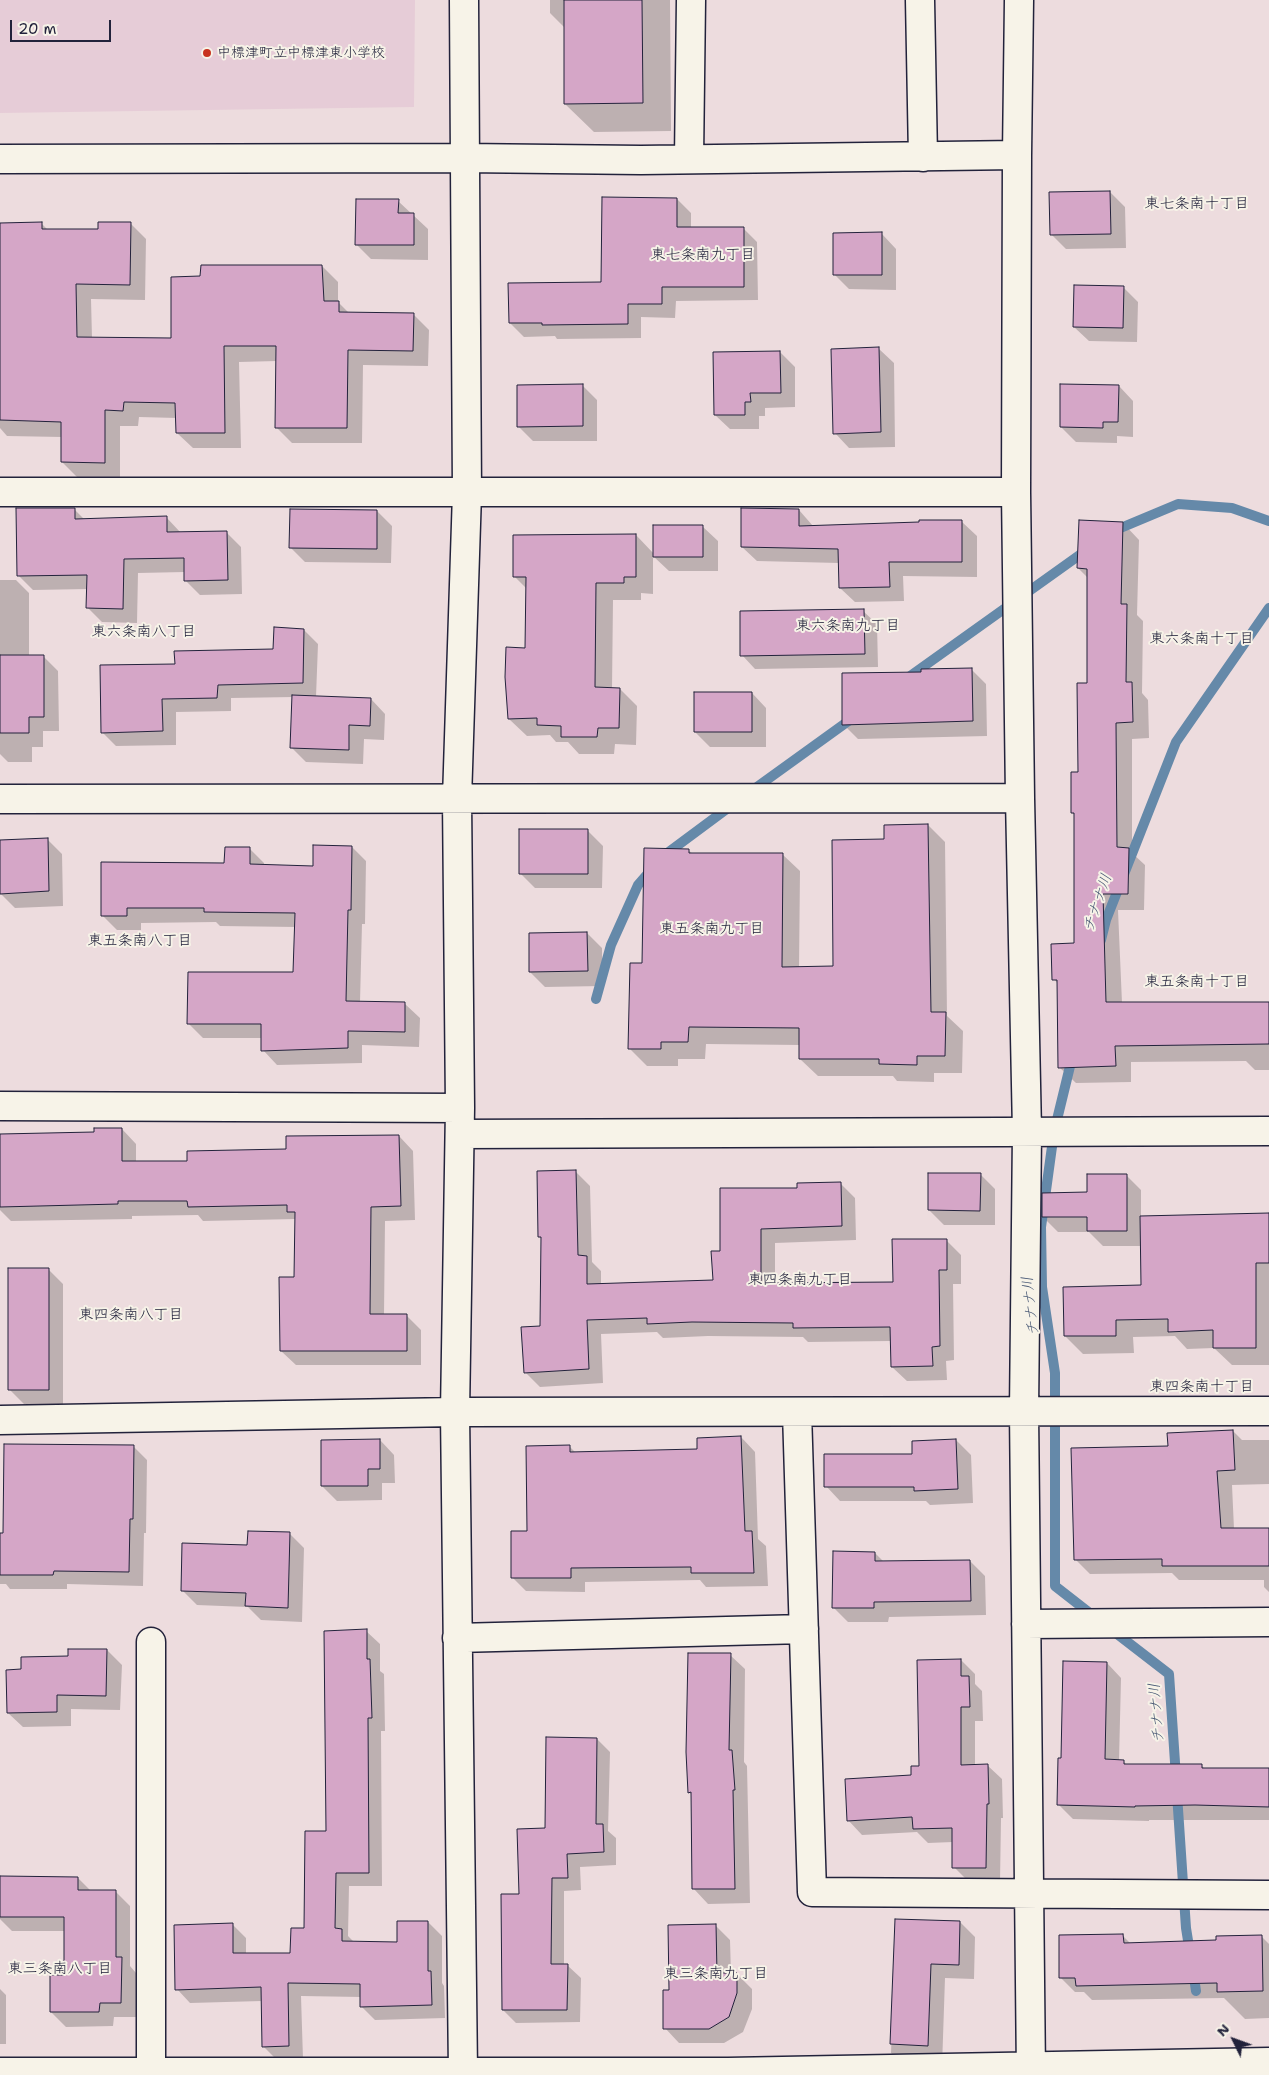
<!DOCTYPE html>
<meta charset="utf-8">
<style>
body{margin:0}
#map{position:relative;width:1269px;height:2075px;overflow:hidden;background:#eddcde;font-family:"Shantell Sans",sans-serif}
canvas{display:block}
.north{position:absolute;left:1209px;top:2015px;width:50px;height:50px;-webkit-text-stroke:4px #f7f3e8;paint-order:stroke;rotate:312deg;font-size:14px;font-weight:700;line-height:20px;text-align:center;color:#22223b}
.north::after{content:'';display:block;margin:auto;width:18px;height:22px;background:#22223b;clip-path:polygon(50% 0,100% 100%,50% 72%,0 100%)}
.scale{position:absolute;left:10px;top:20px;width:101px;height:22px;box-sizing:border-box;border:2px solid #22223b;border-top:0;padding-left:6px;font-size:15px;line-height:18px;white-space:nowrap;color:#22223b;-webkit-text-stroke:4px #f7f3e8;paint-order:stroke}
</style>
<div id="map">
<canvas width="1269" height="2075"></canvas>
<div class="north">N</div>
<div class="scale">20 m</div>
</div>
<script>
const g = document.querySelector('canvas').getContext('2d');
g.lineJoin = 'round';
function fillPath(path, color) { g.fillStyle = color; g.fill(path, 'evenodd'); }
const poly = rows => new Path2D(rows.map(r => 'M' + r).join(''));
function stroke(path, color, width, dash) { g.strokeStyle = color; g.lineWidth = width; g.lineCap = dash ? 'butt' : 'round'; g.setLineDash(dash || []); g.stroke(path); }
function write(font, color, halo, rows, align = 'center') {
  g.font = font + ' "Shantell Sans","Klee One",sans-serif'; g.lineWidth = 4; g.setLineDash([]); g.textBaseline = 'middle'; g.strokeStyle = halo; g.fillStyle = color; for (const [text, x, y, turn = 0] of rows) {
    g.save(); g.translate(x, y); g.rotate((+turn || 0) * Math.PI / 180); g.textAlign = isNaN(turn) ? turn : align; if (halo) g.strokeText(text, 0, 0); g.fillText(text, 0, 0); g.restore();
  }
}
fillPath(poly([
 [0,0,415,0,414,107,0,113]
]), '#e6ccd7');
fillPath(poly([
 [550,0,670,0,671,131,594,132,565,104,565,28,550,13],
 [1110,192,1125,207,1126,248,1066,249,1051,234],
 [677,199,691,213,691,228,743,228,757,242,758,300,676,301,675,318,641,317,641,338,557,339,555,336,524,337,510,323,603,283],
 [398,201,428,229,428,260,371,259,356,244],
 [41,223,48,230,99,230,130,223,146,239,145,300,91,299,92,338,172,339,202,278,322,266,338,282,338,302,349,313,413,314,429,330,428,366,363,365,362,443,292,443,276,427,277,361,239,362,241,448,193,448,177,433,177,418,139,417,138,426,120,426,120,478,78,478,62,462,62,437,7,436,0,428,0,224],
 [882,234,896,249,896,290,849,289,834,274],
 [1123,287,1138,302,1137,342,1089,341,1074,327],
 [879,349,894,363,895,447,849,448,835,433],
 [780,352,795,367,795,407,765,408,765,416,759,416,759,429,730,429,715,415],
 [583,386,597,400,597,441,533,441,518,426],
 [1119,386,1133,401,1133,437,1117,436,1117,443,1076,442,1061,427],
 [74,509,85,520,166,517,181,533,226,532,241,547,242,594,200,595,185,580,185,572,138,573,137,623,102,622,87,607,88,589,33,590,18,575],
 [799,510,813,526,962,522,977,536,977,577,903,576,904,601,855,602,840,588,839,563,757,561,742,547],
 [377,511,392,526,391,563,305,562,290,547],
 [1123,523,1139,540,1137,615,1143,621,1142,693,1148,700,1149,738,1132,739,1132,853,1145,865,1144,910,1118,910,1122,1003,1269,1003,1269,1070,1255,1070,1246,1061,1131,1062,1131,1082,1076,1083,1059,1067,1058,984,1054,979,1075,944,1076,816,1072,813,1079,774,1089,684,1089,579,1078,568],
 [703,527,718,541,718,571,669,571,653,556,653,594,641,593,641,600,613,600,612,689,620,689,637,706,636,745,615,744,614,754,579,754,568,742,556,742,550,735,527,736,509,719,526,650,527,589,514,576,636,535,654,554],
 [0,580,16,580,29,593,29,656,43,656,58,671,59,731,43,731,43,747,32,747,32,762,8,762,0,754],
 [863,611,877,624,878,667,755,669,742,655],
 [304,630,318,644,316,697,371,699,385,714,384,740,364,739,363,764,306,762,292,748,294,697,231,698,231,711,176,712,176,745,116,746,102,732,176,665,275,650],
 [971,669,986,684,987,736,858,739,843,724],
 [752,693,766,708,766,747,710,747,695,732],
 [928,825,945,842,947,1016,963,1031,962,1073,934,1073,934,1082,897,1081,893,1076,818,1076,800,1059,800,1045,706,1044,705,1059,678,1059,678,1066,647,1066,629,1048,643,965,688,850,693,854,782,854,800,871,799,968,835,968,885,841],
 [588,831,603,846,602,888,535,888,520,873],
 [47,839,62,854,63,906,15,908,0,893,0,841],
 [352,847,366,861,365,924,362,924,360,1002,405,1004,420,1018,419,1047,362,1045,362,1063,277,1065,263,1050,263,1038,203,1038,188,1023,295,973,296,927,220,926,216,922,141,923,141,930,117,930,102,915,225,865,249,848,264,863,264,866,314,867],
 [587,933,602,948,602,986,545,987,530,972],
 [122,1129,136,1144,136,1162,188,1162,399,1136,413,1151,415,1220,385,1221,384,1315,406,1315,421,1330,421,1365,296,1365,281,1351,296,1279,296,1219,203,1221,198,1215,132,1216,132,1219,11,1221,0,1210,0,1135,95,1133],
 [576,1172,590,1186,592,1262,601,1271,601,1284,714,1281,721,1252,798,1189,840,1183,855,1198,856,1240,775,1243,775,1284,894,1283,946,1240,961,1255,961,1284,953,1284,954,1360,946,1361,947,1380,907,1381,892,1367,891,1341,808,1342,803,1337,708,1336,663,1338,657,1332,601,1334,603,1383,540,1387,525,1372,541,1327,543,1240,539,1237],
 [980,1174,995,1189,995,1225,944,1225,929,1210],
 [1126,1175,1141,1190,1141,1217,1269,1214,1269,1365,1232,1365,1214,1348,1187,1349,1175,1336,1133,1337,1134,1353,1083,1354,1065,1336,1142,1286,1142,1246,1103,1246,1089,1232,1058,1232,1043,1217],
 [48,1269,63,1284,63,1404,24,1404,9,1389],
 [1233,1431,1242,1440,1269,1440,1269,1484,1232,1485,1234,1529,1269,1529,1269,1592,1264,1587,1264,1580,1179,1580,1172,1573,1090,1574,1075,1559,1169,1447],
 [741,1437,755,1452,758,1539,766,1546,768,1586,706,1587,700,1580,585,1582,585,1592,526,1591,512,1577,528,1532,570,1447,576,1453,699,1450],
 [380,1440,394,1455,395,1483,382,1483,382,1500,337,1501,322,1486],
 [956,1440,971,1455,973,1503,930,1505,926,1501,840,1501,826,1486],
 [133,1446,147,1460,146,1533,144,1533,143,1586,67,1584,67,1589,10,1589,6,1584,0,1584,0,1540],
 [289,1533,304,1548,302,1622,261,1620,248,1607,197,1605,182,1590,249,1546],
 [875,1553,885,1563,970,1561,985,1576,986,1615,889,1617,888,1622,848,1622,833,1607],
 [366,1631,380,1644,380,1671,384,1674,385,1731,381,1731,382,1886,349,1886,348,1936,355,1943,398,1943,428,1922,442,1936,442,1983,444,1986,445,2018,375,2020,361,2006,361,1997,301,1996,303,2059,277,2060,263,2046,262,2001,190,2003,177,1989,232,1924,246,1938,246,1954,291,1954,305,1929,327,1832],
 [107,1650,122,1665,120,1710,71,1709,71,1726,23,1727,8,1713,23,1670,69,1658],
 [730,1655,745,1669,744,1762,747,1766,750,1903,708,1904,694,1889,692,1795,689,1792],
 [961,1660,975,1674,975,1684,982,1691,983,1721,975,1721,975,1765,987,1765,1002,1779,1003,1818,1001,1818,1000,1882,968,1881,954,1867,953,1842,928,1843,917,1832,862,1835,848,1820,912,1777,921,1767],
 [1107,1663,1121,1678,1119,1761,1123,1761,1127,1765,1201,1765,1205,1769,1269,1769,1269,1820,1149,1820,1149,1821,1073,1819,1058,1804,1062,1759],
 [597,1739,610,1752,608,1831,616,1838,616,1865,580,1867,581,1890,564,1891,564,1965,567,1965,581,1978,580,2022,516,2023,503,2010,520,1895],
 [0,1878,78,1878,91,1891,115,1891,130,1906,130,1966,136,1973,136,2017,114,2017,113,2026,66,2027,51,2012,65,1976,65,1931,12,1931,0,1919],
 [896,1921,960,1922,975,1937,974,1979,945,1978,942,2067,906,2068,891,2053],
 [715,1925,730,1940,731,1974,737,1974,752,1989,752,2009,743,2032,724,2043,679,2043,665,2028,671,1992],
 [1123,1936,1131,1944,1217,1942,1261,1936,1269,1944,1269,2018,1245,2019,1224,1998,1092,2000,1084,1992,1075,1992,1061,1978],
 [0,1989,6,1995,6,2044,0,2044]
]), '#0003');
stroke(poly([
 [1111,532,1178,504,1232,508,1269,521],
 [906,679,1088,549],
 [750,792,854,717],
 [662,857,732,805],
 [1101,940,1106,920,1176,742,1269,608],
 [596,999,611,945,638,885,651,870],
 [1073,1054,1054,1132,1041,1227,1042,1287,1055,1373,1055,1586,1096,1618],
 [1112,1630,1169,1674,1176,1777],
 [1177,1794,1186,1928,1190,1953],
 [1193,1970,1196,1991]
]), '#6589a9', 10);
const building = poly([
 [564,0,642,0,643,103,564,104,564,0],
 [1110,191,1111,234,1050,235,1049,192,1110,191],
 [602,197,677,198,677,227,744,227,744,287,662,287,662,304,628,304,628,324,542,325,542,323,509,323,508,283,601,282,602,197],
 [356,199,399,199,398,213,414,213,414,245,355,245,356,199],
 [42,222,42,229,98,229,98,222,131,222,130,285,76,284,77,337,171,338,171,277,200,276,201,265,322,265,324,301,339,301,339,312,414,313,413,351,348,350,347,428,275,428,276,346,224,346,225,433,176,433,175,403,124,402,123,411,105,410,105,463,61,462,61,422,0,420,0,223,42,222],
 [882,232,882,275,833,275,833,233,882,232],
 [1074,285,1124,286,1123,328,1073,327,1074,285],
 [879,347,881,432,833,434,831,349,879,347],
 [780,351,781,393,750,393,751,402,745,402,745,415,714,415,713,352,780,351],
 [583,384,583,426,517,427,517,385,583,384],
 [1060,384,1119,385,1118,422,1103,422,1103,428,1060,427,1060,384],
 [16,508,75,508,75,519,167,516,167,532,227,531,228,580,184,581,184,558,124,559,123,609,86,608,87,575,17,576,16,508],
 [741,508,799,509,799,526,919,522,919,520,962,520,962,562,889,562,890,587,839,588,838,549,741,547,741,508],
 [290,509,377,510,377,549,289,548,290,509],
 [1079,520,1123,522,1121,604,1127,604,1126,682,1132,682,1133,722,1116,723,1117,847,1129,848,1128,894,1103,894,1106,1002,1269,1002,1269,1044,1115,1046,1116,1066,1058,1068,1057,980,1052,980,1051,944,1074,943,1074,813,1071,813,1071,772,1078,772,1077,683,1087,683,1087,569,1077,568,1079,520],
 [653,525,703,525,703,557,653,557,653,525],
 [636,534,636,577,624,577,624,583,596,583,595,687,620,688,619,728,598,728,597,737,561,737,561,726,537,725,537,718,508,719,505,677,506,647,525,648,526,577,513,577,513,535,636,534],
 [864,609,865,654,740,656,740,611,864,609],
 [274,627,304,629,303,683,218,685,217,698,162,699,163,731,101,733,100,665,175,664,174,651,273,649,274,627],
 [0,655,44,655,44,717,29,717,29,733,0,733,0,655],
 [972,668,973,721,842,725,842,673,921,672,921,669,972,668],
 [694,692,752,692,752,732,694,732,694,692],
 [292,695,371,698,370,726,349,725,349,750,290,748,292,695],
 [928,824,931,1012,946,1012,945,1056,917,1056,917,1065,879,1064,879,1059,799,1059,799,1028,689,1027,688,1042,661,1042,661,1049,628,1049,630,963,642,963,644,848,689,849,689,853,783,853,782,967,833,966,832,840,884,839,884,825,928,824],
 [519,829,588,829,588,874,519,874,519,829],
 [48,838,49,891,0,894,0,840,48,838],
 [313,845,352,846,351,910,348,910,346,1001,405,1002,405,1032,348,1031,348,1048,261,1051,261,1024,187,1024,188,972,293,972,295,913,204,912,204,908,127,908,127,916,101,916,101,862,224,863,225,847,250,847,250,864,313,866,313,845],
 [587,932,588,971,529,972,529,933,587,932],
 [94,1128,122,1128,122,1161,187,1161,187,1151,286,1149,286,1136,399,1135,401,1206,371,1207,370,1314,407,1314,407,1351,280,1351,279,1277,294,1277,295,1212,287,1212,287,1205,188,1207,187,1201,118,1201,118,1204,0,1207,0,1134,94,1132,94,1128],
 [576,1170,578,1255,587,1256,587,1284,713,1280,711,1251,720,1251,720,1188,797,1188,797,1183,841,1182,842,1226,761,1229,761,1283,893,1282,892,1239,947,1239,947,1270,939,1270,940,1346,932,1347,933,1366,891,1367,890,1327,793,1328,793,1323,692,1322,647,1324,647,1318,587,1320,589,1369,524,1373,521,1327,540,1326,541,1237,538,1237,537,1171,576,1170],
 [928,1173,981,1173,980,1211,928,1210,928,1173],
 [1087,1174,1127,1174,1127,1231,1087,1231,1087,1217,1042,1217,1042,1193,1087,1192,1087,1174],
 [1269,1213,1269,1263,1256,1263,1256,1348,1213,1348,1213,1330,1168,1332,1168,1319,1116,1320,1116,1336,1064,1336,1063,1287,1141,1285,1140,1216,1269,1213],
 [8,1268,49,1268,49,1390,8,1390,8,1268],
 [1233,1430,1235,1470,1217,1471,1221,1528,1269,1528,1269,1566,1162,1566,1162,1559,1074,1560,1071,1448,1168,1446,1167,1433,1233,1430],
 [741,1436,745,1531,752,1531,754,1573,691,1573,691,1567,571,1568,571,1578,511,1578,511,1531,527,1531,526,1446,570,1445,570,1452,697,1449,697,1438,741,1436],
 [380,1439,380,1469,368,1469,368,1486,321,1486,321,1440,380,1439],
 [956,1439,958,1489,914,1491,914,1487,824,1487,824,1454,912,1454,912,1441,956,1439],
 [4,1444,134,1445,133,1519,130,1519,129,1572,54,1571,53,1575,0,1575,0,1533,3,1533,4,1444],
 [248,1531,290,1532,288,1608,245,1606,246,1593,181,1591,182,1543,247,1545,248,1531],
 [833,1551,875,1552,875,1561,970,1560,971,1601,874,1602,874,1608,832,1608,833,1551],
 [367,1629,367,1659,370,1659,372,1718,368,1718,369,1873,336,1873,335,1928,342,1929,342,1941,397,1942,397,1921,428,1921,428,1971,431,1971,432,2005,360,2007,360,1984,288,1983,289,2046,262,2047,261,1987,175,1990,174,1925,233,1923,233,1953,290,1953,291,1928,304,1928,305,1831,326,1831,324,1631,367,1629],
 [68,1649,107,1649,106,1696,57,1695,57,1712,7,1713,6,1670,21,1669,21,1657,68,1656,68,1649],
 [688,1653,731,1653,729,1750,732,1750,735,1790,733,1790,735,1889,692,1889,691,1792,688,1793,686,1752,688,1653],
 [961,1659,961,1676,969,1676,970,1707,961,1707,961,1765,988,1764,989,1804,987,1804,986,1868,952,1868,952,1828,913,1829,912,1817,847,1821,845,1779,911,1775,911,1766,919,1766,917,1660,961,1659],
 [1063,1661,1107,1662,1105,1759,1124,1760,1124,1764,1202,1764,1202,1768,1269,1768,1269,1807,1195,1805,1135,1806,1135,1807,1057,1805,1058,1758,1061,1758,1063,1661],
 [546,1737,597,1738,596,1824,603,1824,604,1852,567,1854,568,1878,552,1878,551,1964,568,1964,567,2010,502,2010,501,1894,519,1894,517,1829,545,1828,546,1737],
 [0,1876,78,1877,78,1890,116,1890,116,1957,122,1957,121,2003,100,2003,99,2012,50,2012,50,1975,64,1975,64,1917,0,1917,0,1876],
 [895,1919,960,1921,959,1965,931,1964,928,2046,890,2044,895,1919],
 [716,1924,717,1973,737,1973,737,1993,729,2017,709,2029,663,2029,663,1990,669,1990,668,1925,716,1924],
 [1123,1934,1124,1943,1216,1940,1216,1936,1262,1935,1263,1991,1217,1992,1217,1983,1076,1986,1075,1978,1059,1978,1059,1935,1123,1934]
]);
fillPath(building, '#d5a6c7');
stroke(building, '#22223b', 1);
const minor = poly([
 [920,0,923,157],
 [0,159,464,158,641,160,1017,155,1019,0],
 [689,159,691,0],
 [0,492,1016,492,1017,155],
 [1016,492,1020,798,1027,1132,1024,1411,1031,2075],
 [0,799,1020,798],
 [0,1106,460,1108],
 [460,1134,1269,1131],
 [797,1412,812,1892,1269,1895],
 [0,1420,455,1412,460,1108,457,799,467,493,464,0],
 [1026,1624,1269,1622],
 [457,1638,804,1629],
 [0,2072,728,2072,1269,2062],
 [151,2072,151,1642],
 [463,2072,455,1412,1269,1411]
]);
stroke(minor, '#22223b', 31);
stroke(minor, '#f7f3e8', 28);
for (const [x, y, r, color] of [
 [207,53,5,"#c8321e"]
]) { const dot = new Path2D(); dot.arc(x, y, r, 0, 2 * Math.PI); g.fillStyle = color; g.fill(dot); stroke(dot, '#f7f3e8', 2); }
write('14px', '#22223b', '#f7f3e8', [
 ["中標津町立中標津東小学校",217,53]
], 'left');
write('15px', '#22223b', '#f7f3e8', [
 ["東七条南十丁目",1197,204],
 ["東七条南九丁目",703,255],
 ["東六条南九丁目",848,626],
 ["東六条南八丁目",144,632],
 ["東六条南十丁目",1202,639],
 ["東五条南九丁目",712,929],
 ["東五条南八丁目",140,941],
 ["東五条南十丁目",1197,982],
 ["東四条南九丁目",800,1280],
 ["東四条南八丁目",131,1315],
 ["東四条南十丁目",1202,1387],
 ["東三条南八丁目",60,1969],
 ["東三条南九丁目",716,1974]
]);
write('italic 15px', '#445572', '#f7f3e8', [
 ["チナナ川",1098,903,-71],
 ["チナナ川",1031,1306,-96],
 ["チナナ川",1157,1713,-94]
]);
</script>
